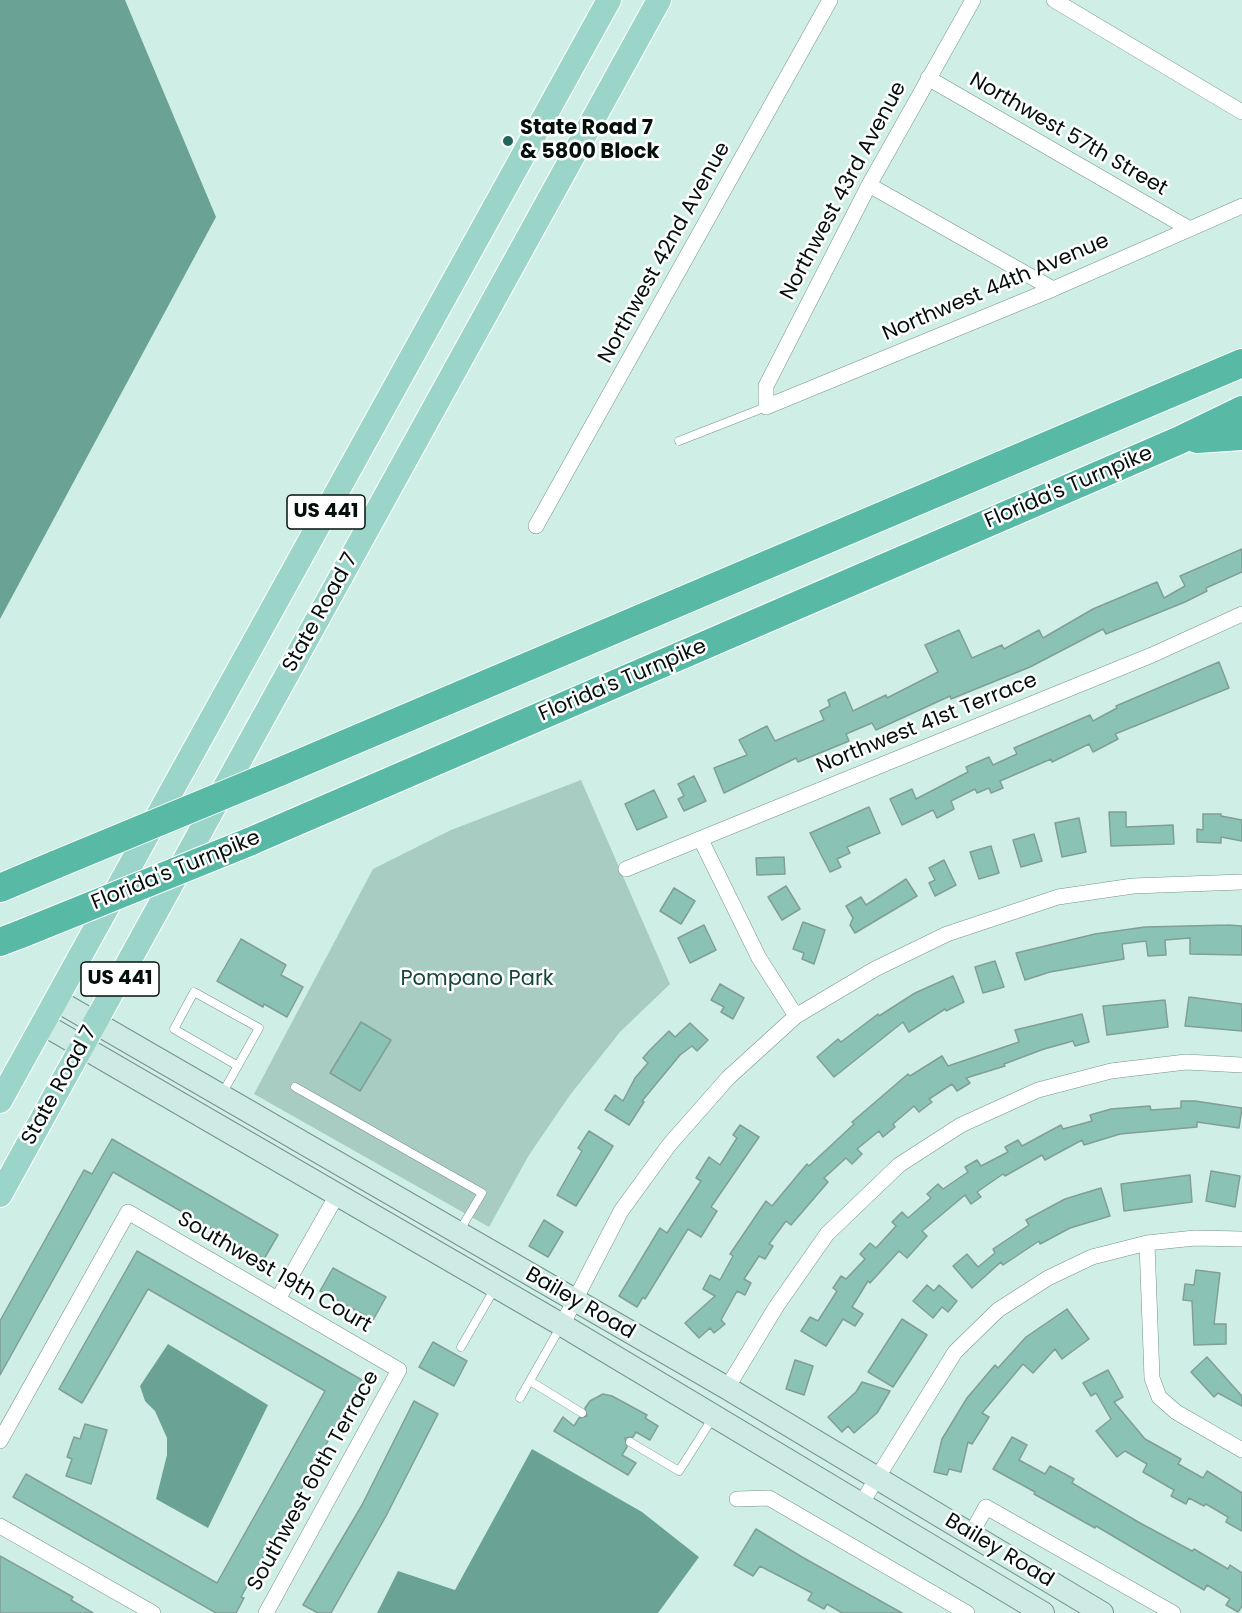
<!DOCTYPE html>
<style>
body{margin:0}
canvas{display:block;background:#cfefe6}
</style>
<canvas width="1242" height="1613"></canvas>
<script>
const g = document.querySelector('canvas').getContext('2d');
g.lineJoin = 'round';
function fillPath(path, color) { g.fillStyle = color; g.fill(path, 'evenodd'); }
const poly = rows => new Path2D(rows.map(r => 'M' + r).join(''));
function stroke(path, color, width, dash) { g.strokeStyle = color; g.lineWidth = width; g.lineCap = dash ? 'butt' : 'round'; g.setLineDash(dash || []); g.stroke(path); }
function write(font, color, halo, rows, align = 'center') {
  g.font = font + ' Poppins,sans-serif'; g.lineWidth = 5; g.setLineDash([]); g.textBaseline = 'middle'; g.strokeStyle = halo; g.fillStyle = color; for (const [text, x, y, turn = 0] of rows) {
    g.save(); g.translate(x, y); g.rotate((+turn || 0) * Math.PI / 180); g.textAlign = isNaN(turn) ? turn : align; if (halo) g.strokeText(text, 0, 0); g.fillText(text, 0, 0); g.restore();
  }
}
fillPath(poly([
 [581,780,670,984,620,1032,570,1095,529,1155,489,1227,254,1094,373,869,451,830]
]), '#a8cbc2');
fillPath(poly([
 [0,0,125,0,216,217,0,619],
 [168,1344,268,1405,208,1528,156,1499,167,1455,167,1438,155,1411,145,1401,140,1386],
 [532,1449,642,1512,699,1557,658,1613,377,1613,398,1571,455,1590]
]), '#6aa295');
const building = poly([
 [1242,549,1242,572,1206,588,1207,591,1185,602,1106,634,1103,629,1030,667,951,699,950,696,876,730,872,723,846,734,849,741,798,762,796,758,724,793,714,768,747,755,739,740,767,726,775,741,824,720,820,711,830,706,828,700,845,692,853,711,886,695,887,698,938,672,925,645,959,630,972,658,1002,645,1004,649,1039,630,1043,638,1093,609,1157,582,1164,598,1185,586,1180,576,1242,549],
 [1219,662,1229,688,1115,734,1118,739,1093,752,1089,744,1052,762,1051,759,1000,781,1003,788,991,793,989,788,977,793,975,789,951,801,954,809,937,818,933,810,902,825,890,799,912,789,916,799,968,772,966,767,989,757,993,765,1017,754,1014,748,1090,715,1093,721,1117,708,1116,706,1219,662],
 [694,776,706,801,684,811,678,799,684,796,678,784,694,776],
 [654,790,667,817,637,830,625,804,654,790],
 [869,807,880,833,847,847,850,853,837,859,841,867,830,872,810,833,869,807],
 [1109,812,1126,812,1126,827,1173,825,1174,844,1111,846,1109,812],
 [1203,814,1221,814,1221,816,1242,820,1242,841,1221,837,1221,843,1197,842,1197,829,1203,830,1203,814],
 [1079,818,1086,852,1062,857,1055,823,1079,818],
 [1034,834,1042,861,1021,867,1013,840,1034,834],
 [991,846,999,873,979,879,970,852,991,846],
 [784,857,785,874,757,875,756,858,784,857],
 [944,860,956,885,935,896,929,883,935,880,929,868,944,860],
 [906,879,917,896,855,933,850,925,853,918,846,906,861,897,866,905,906,879],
 [786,886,800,909,782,920,768,897,786,886],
 [674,888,695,901,681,924,660,911,674,888],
 [803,922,825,930,814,964,802,959,804,953,793,949,803,922],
 [704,925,716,950,690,963,678,938,704,925],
 [1228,925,1242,926,1242,955,1190,954,1190,938,1165,940,1166,955,1148,956,1146,941,1122,944,1124,959,1050,972,1025,980,1016,953,1095,934,1145,927,1228,925],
 [241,939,286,965,281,975,303,987,287,1017,264,1004,263,1007,217,981,241,939],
 [995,961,1004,987,983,993,975,967,995,961],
 [953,976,964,1002,946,1011,945,1009,909,1032,903,1022,834,1077,817,1057,838,1039,841,1042,878,1014,879,1016,915,993,953,976],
 [720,984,744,998,733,1019,721,1012,724,1007,711,1000,720,984],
 [1189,997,1242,1004,1242,1031,1185,1026,1189,997],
 [1165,1000,1168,1027,1107,1035,1103,1006,1165,1000],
 [1082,1014,1089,1042,1075,1046,1073,1041,1044,1049,1004,1064,1005,1066,966,1078,970,1083,957,1091,952,1084,929,1099,932,1102,919,1112,914,1106,893,1124,895,1127,883,1137,879,1131,857,1149,862,1154,852,1164,846,1158,824,1178,828,1182,791,1225,786,1221,769,1244,773,1246,765,1259,759,1256,744,1279,751,1283,745,1295,737,1291,721,1320,725,1324,714,1333,710,1328,699,1338,685,1323,715,1296,703,1289,710,1275,720,1280,733,1256,730,1254,766,1201,772,1206,807,1164,809,1166,854,1124,852,1122,908,1074,910,1076,942,1056,948,1066,1019,1042,1015,1030,1082,1014],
 [361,1022,391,1040,360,1091,330,1073,361,1022],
 [690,1023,708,1040,697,1051,692,1046,680,1055,642,1101,644,1102,629,1125,605,1110,615,1095,623,1101,635,1078,648,1063,643,1058,649,1051,669,1031,675,1037,690,1023],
 [1181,1101,1195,1101,1242,1108,1239,1128,1197,1122,1197,1127,1120,1134,1084,1145,1082,1140,1045,1160,1042,1155,1005,1176,1003,1174,977,1192,981,1197,971,1204,965,1195,922,1231,927,1236,907,1258,899,1251,870,1283,868,1281,852,1307,863,1314,855,1326,843,1319,826,1346,801,1331,810,1317,818,1321,837,1291,833,1288,841,1276,846,1279,865,1259,860,1254,870,1243,876,1248,896,1226,892,1222,902,1212,908,1218,931,1198,927,1194,938,1184,943,1189,968,1172,965,1167,977,1160,981,1166,1008,1152,1005,1147,1018,1140,1022,1146,1061,1125,1063,1129,1092,1121,1090,1115,1111,1109,1150,1106,1151,1110,1181,1108,1181,1101],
 [740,1125,759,1137,711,1207,717,1211,701,1237,688,1229,645,1299,643,1297,637,1307,619,1296,660,1228,667,1233,701,1181,696,1178,709,1157,720,1165,737,1138,733,1135,740,1125],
 [589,1131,613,1146,576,1206,557,1195,582,1151,578,1148,589,1131],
 [112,1139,278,1235,264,1259,113,1172,0,1375,0,1321,84,1170,92,1174,112,1139],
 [1211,1171,1240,1176,1235,1207,1206,1201,1211,1171],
 [1190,1175,1192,1202,1124,1211,1121,1184,1190,1175],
 [1101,1188,1110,1216,1070,1228,1040,1244,1039,1241,1003,1265,1001,1262,972,1288,953,1266,967,1254,978,1267,995,1253,993,1249,1029,1225,1026,1220,1065,1199,1101,1188],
 [544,1220,563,1232,548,1257,529,1246,544,1220],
 [137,1251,362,1380,241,1597,244,1598,236,1613,216,1613,13,1497,26,1474,217,1583,325,1391,148,1289,82,1403,59,1389,137,1251],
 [333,1268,386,1297,373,1320,320,1291,333,1268],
 [1196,1270,1220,1273,1214,1324,1226,1324,1226,1344,1194,1345,1192,1301,1183,1300,1185,1284,1194,1285,1196,1270],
 [927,1285,934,1291,939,1285,957,1301,948,1312,942,1307,933,1318,913,1301,927,1285],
 [1067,1309,1089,1339,1062,1359,1055,1349,1033,1373,1023,1364,982,1413,989,1417,972,1444,968,1442,961,1472,949,1469,947,1475,934,1472,942,1439,967,1398,995,1365,998,1368,1026,1337,1067,1309],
 [902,1319,927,1335,893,1387,868,1372,902,1319],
 [433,1342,467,1361,454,1386,419,1367,433,1342],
 [1207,1357,1242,1396,1242,1406,1218,1393,1214,1397,1191,1372,1207,1357],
 [795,1360,813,1366,804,1395,786,1389,795,1360],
 [1108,1370,1123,1397,1114,1402,1145,1439,1181,1459,1178,1464,1203,1478,1207,1471,1242,1493,1242,1531,1226,1522,1228,1517,1206,1504,1204,1506,1189,1498,1186,1504,1171,1496,1174,1490,1143,1472,1147,1464,1125,1451,1117,1457,1096,1431,1111,1419,1096,1393,1091,1396,1083,1383,1108,1370],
 [862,1382,890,1391,877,1413,854,1433,848,1426,842,1432,828,1417,856,1392,862,1382],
 [603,1394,612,1396,647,1415,645,1418,658,1426,650,1440,636,1432,633,1437,625,1438,627,1447,622,1455,636,1463,628,1475,554,1431,563,1417,574,1426,579,1418,587,1416,585,1408,590,1401,603,1394],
 [414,1401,438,1414,386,1516,331,1613,318,1613,303,1605,362,1505,414,1401],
 [85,1424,107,1430,91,1484,66,1476,72,1459,67,1457,74,1437,80,1439,85,1424],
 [1012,1437,1027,1445,1019,1460,1045,1474,1050,1466,1074,1479,1072,1483,1140,1523,1192,1551,1194,1549,1228,1569,1230,1565,1242,1573,1242,1606,1238,1612,1226,1605,1230,1599,1207,1585,1204,1590,1096,1526,1095,1528,1034,1494,1035,1492,993,1469,1012,1437],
 [756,1529,802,1557,902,1613,842,1613,827,1604,824,1609,808,1600,812,1593,760,1566,753,1576,734,1565,756,1529],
 [0,1556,73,1597,71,1600,93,1613,0,1613,0,1556]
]);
fillPath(building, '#8ac3b5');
stroke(building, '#819e97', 1.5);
const lane = poly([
 [679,441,766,407],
 [295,1087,482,1193,460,1230],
 [222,1094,259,1028,194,992,174,1029,238,1066],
 [461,1347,495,1288],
 [530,1381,582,1413],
 [520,1398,561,1326],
 [630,1442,679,1471,712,1419]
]);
const street = poly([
 [973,0,869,185,766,386,766,407,1053,289,1242,206],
 [1054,0,1242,112],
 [928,78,1188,228],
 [869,185,1053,289],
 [536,526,830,0],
 [701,840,759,958,796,1016],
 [626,869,1152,655,1242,614],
 [1147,1243,1152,1378,1159,1397,1176,1412,1242,1450],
 [278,1299,337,1195],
 [562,1325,621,1211,669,1145,728,1078,796,1016,875,969,947,934,1058,897,1133,886,1242,882],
 [727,1388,776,1307,827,1234,899,1165,961,1125,1038,1090,1111,1071,1186,1062,1242,1065],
 [0,1441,128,1212,399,1370,266,1613],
 [737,1499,769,1498,967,1613],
 [861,1504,955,1352,998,1310,1048,1278,1092,1257,1147,1243,1195,1238,1242,1239],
 [0,1526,153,1613],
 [971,1534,986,1507,1173,1613]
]);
const secondary = poly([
 [56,1000,727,1388,1102,1613],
 [43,1024,562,1325,1043,1613]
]);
const primary = poly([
 [0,1101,609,0],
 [0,1195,659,0]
]);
const highway = poly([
 [1197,439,1242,436],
 [277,773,1242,363],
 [249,842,1180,440,1242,410],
 [0,888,57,864],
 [0,942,21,934]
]);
stroke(lane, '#76938b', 9);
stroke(street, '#76938b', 16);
stroke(secondary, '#76938b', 24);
stroke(primary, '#fff', 26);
stroke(highway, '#fff', 30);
stroke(lane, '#fff', 8);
stroke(street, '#fff', 15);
stroke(secondary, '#cdeae4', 22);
stroke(primary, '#9bd5c9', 24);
stroke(highway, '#58b9a5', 28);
const highwayBridge = poly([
 [57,864,277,773],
 [21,934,249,842]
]);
stroke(highwayBridge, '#fff', 30, []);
stroke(highwayBridge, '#58b9a5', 28);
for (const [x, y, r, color] of [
 [508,141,6,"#206659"]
]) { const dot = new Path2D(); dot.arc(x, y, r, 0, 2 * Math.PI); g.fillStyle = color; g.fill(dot); stroke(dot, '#fff', 2); }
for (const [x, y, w] of [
 [326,512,78],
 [120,979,78]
]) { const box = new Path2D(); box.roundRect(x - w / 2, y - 17, w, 34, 4.5); g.fillStyle = '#fff'; g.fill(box); stroke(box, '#05100d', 1.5); }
write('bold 20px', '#05100d', null, [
 ["US 441",326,512],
 ["US 441",120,979]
]);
write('bold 21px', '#05100d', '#fff', [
 ["State Road 7",520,129],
 ["& 5800 Block",520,153]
], 'left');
write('21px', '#05100d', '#fff', [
 ["Northwest 57th Street",1068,135,30],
 ["Northwest 43rd Avenue",844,191,-62],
 ["Northwest 42nd Avenue",665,253,-61],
 ["Northwest 44th Avenue",996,288,-23],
 ["Florida's Turnpike",1069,488,-23],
 ["State Road 7",321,613,-61],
 ["Florida's Turnpike",623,681,-23],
 ["Northwest 41st Terrace",927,724,-22],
 ["Florida's Turnpike",176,871,-22],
 ["State Road 7",60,1086,-61],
 ["Southwest 19th Court",274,1273,30],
 ["Bailey Road",580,1304,30],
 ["Southwest 60th Terrace",314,1481,-61],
 ["Bailey Road",999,1551,31]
]);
write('21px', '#15473e', '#fff', [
 ["Pompano Park",477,980]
]);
</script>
